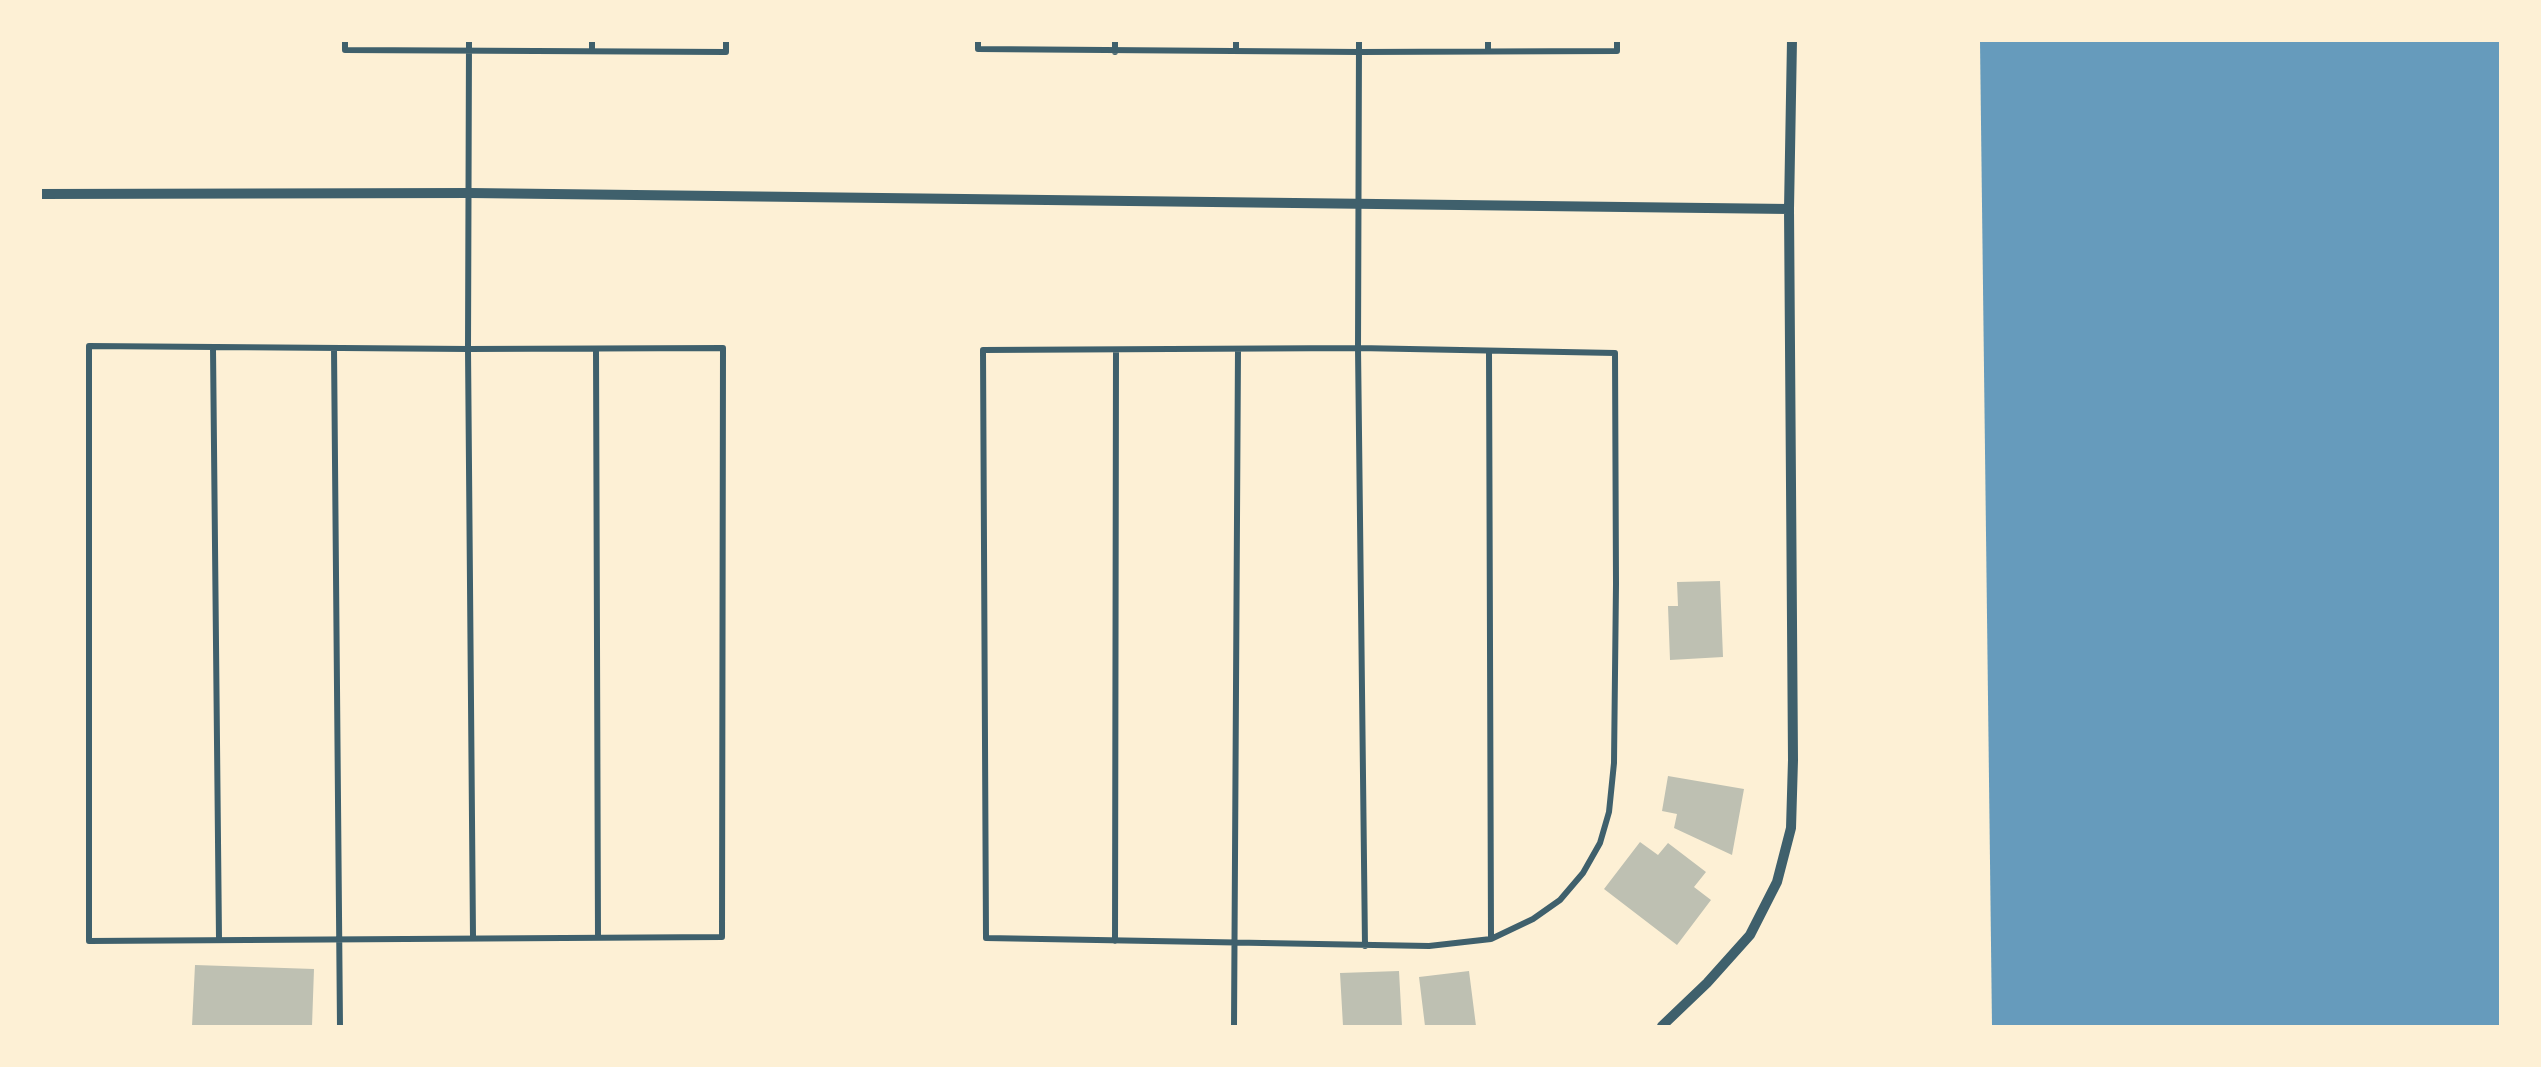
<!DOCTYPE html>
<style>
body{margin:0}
#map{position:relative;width:2541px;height:1067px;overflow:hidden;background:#fdf0d5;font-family:"Public Sans",sans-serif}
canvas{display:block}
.frame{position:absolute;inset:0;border:42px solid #fdf0d5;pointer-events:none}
</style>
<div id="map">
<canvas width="2541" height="1067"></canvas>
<div class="frame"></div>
</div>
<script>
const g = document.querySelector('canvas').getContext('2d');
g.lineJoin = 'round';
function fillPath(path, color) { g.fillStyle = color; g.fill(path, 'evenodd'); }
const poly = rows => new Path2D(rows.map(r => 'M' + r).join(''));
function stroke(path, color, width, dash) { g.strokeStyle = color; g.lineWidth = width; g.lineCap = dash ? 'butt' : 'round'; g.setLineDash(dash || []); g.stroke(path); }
fillPath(poly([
 [1980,41,2500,41,2500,1026,1992,1026]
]), '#669bbc');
fillPath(poly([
 [1720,581,1723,657,1670,660,1668,606,1678,606,1677,582],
 [1668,776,1744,789,1732,855,1674,828,1677,814,1662,811],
 [1640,842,1658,855,1668,843,1706,872,1694,887,1711,900,1677,945,1604,889],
 [195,965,314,969,312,1026,192,1026],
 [1399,971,1402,1026,1343,1026,1340,973],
 [1469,971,1476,1026,1425,1026,1419,977]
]), '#bec0b2');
stroke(poly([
 [345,40,345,50,726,52,726,40],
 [469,40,468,349,473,937],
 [978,40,978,49,1359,52,1617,51,1617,40],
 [1236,40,1236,51],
 [1359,40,1358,348,1365,946],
 [592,51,592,40],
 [1488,51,1488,40],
 [1115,52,1115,40],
 [89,346,468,349,723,348,722,937,89,941,89,346],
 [213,348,219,939],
 [334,348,340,1026],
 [1358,348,1615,353,1616,584,1614,763,1609,812,1600,843,1583,873,1560,900,1533,919,1491,939,1429,946,986,938,983,350,1358,348],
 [596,349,598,937],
 [1489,352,1491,939],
 [1115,941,1116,350],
 [1234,1026,1238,349]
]), '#3f606c', 6);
stroke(poly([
 [40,194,470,193,1789,209],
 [1662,1026,1707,983,1750,935,1777,882,1791,828,1793,760,1789,209,1792,40]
]), '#3f606c', 10);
</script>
